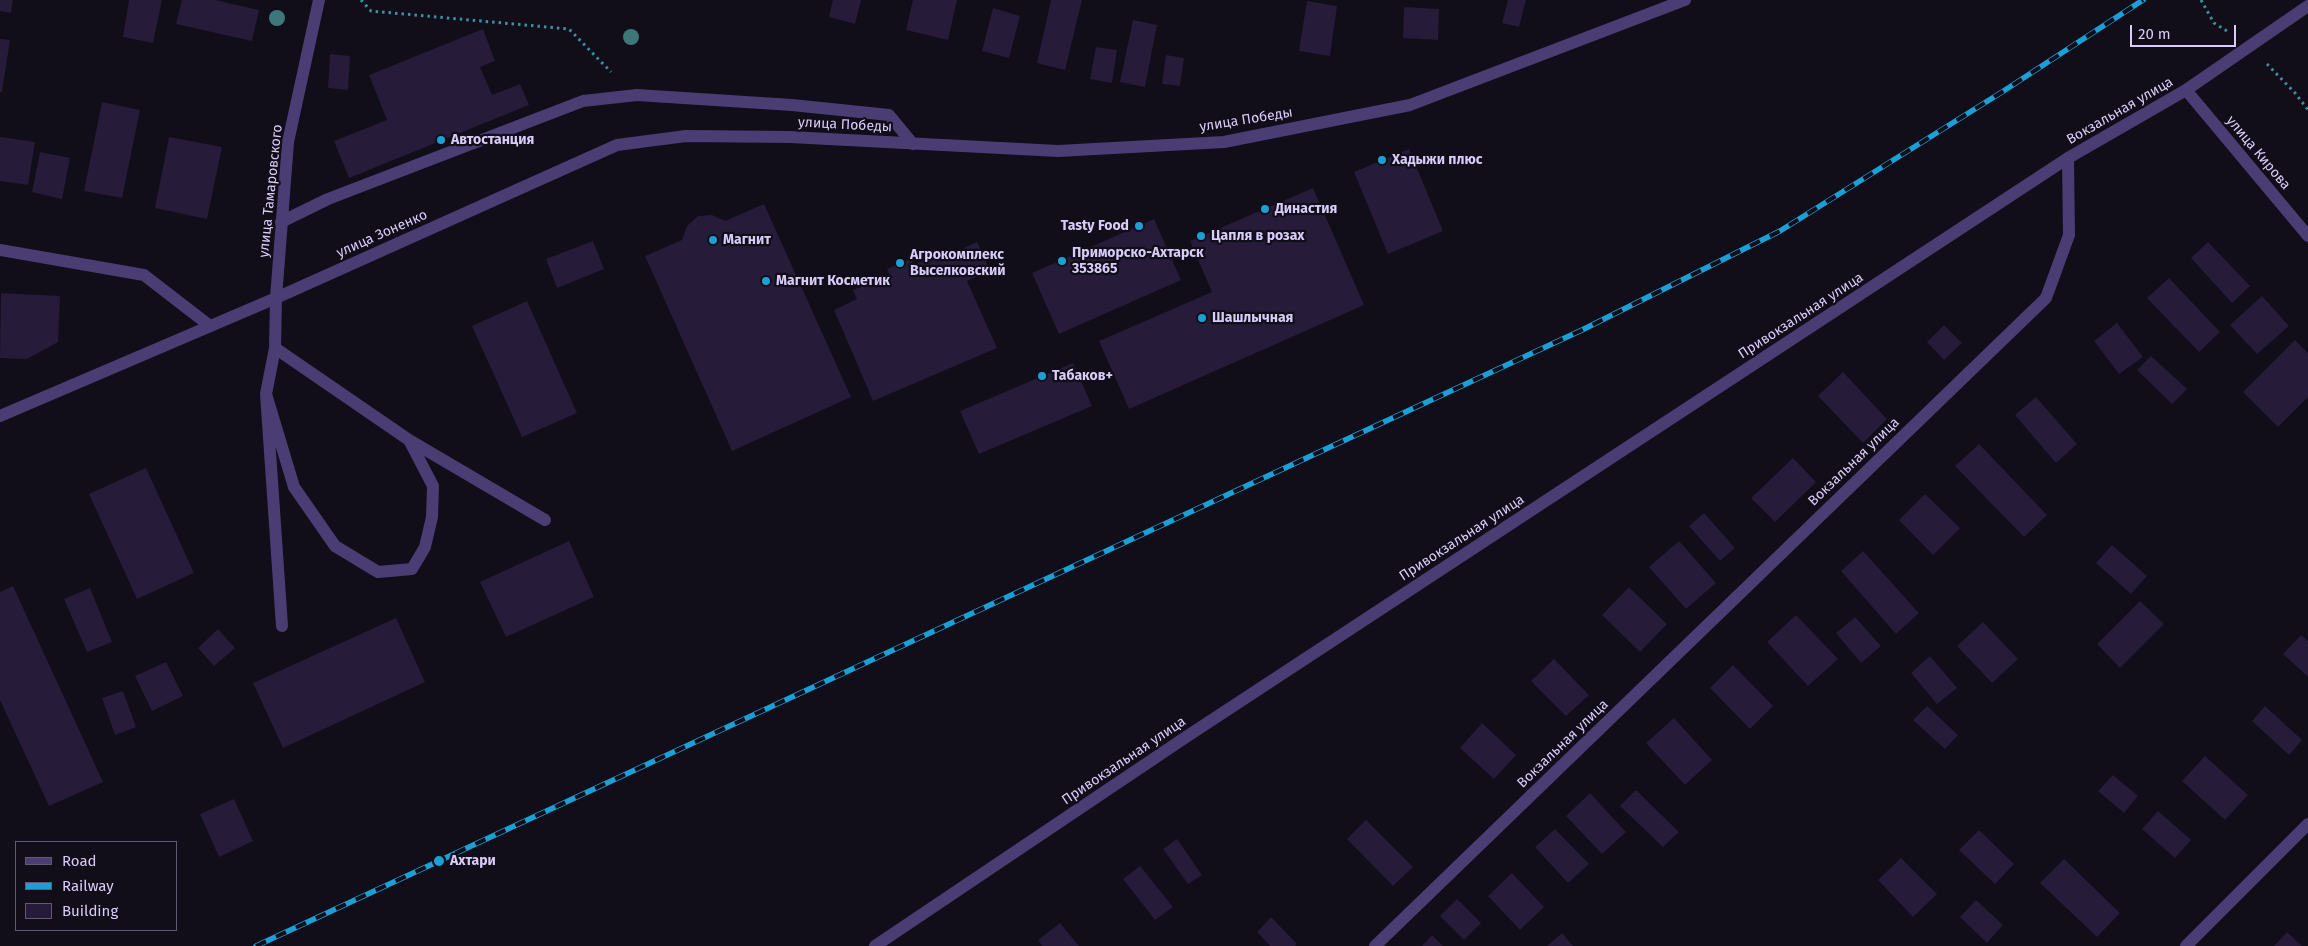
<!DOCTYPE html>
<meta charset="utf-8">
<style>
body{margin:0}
#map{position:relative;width:2308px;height:946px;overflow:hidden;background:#110d19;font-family:"Fira Sans",sans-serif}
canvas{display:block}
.legend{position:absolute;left:15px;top:841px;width:162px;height:90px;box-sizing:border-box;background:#110d19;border:1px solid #615972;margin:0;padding:6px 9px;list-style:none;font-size:15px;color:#d9ccf8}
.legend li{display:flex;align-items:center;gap:10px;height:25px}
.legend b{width:25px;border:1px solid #615972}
.scale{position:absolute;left:2130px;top:25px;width:106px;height:22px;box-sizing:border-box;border:2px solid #d9ccf8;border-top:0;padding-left:6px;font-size:15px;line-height:18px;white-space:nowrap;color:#d9ccf8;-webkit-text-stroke:4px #110d19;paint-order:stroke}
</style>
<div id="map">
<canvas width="2308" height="946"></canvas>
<ul class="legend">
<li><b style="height:6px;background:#493d73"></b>Road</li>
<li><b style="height:6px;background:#1c9fd4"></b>Railway</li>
<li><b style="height:14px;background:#261b38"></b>Building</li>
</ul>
<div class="scale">20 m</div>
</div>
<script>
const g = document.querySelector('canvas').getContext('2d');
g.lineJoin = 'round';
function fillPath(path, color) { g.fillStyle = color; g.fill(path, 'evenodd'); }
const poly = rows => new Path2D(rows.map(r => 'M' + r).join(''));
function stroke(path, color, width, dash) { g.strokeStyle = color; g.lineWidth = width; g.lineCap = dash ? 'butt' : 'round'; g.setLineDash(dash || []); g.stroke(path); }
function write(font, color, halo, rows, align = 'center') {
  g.font = font + ' "Fira Sans",sans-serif'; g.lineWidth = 4.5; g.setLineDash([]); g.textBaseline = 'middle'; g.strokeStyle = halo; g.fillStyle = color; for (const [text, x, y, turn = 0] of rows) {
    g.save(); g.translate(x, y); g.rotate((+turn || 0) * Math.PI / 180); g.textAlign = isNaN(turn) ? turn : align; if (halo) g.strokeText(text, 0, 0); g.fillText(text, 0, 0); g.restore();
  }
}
fillPath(poly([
 [0,0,13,0,11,13,0,11],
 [129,0,162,0,153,43,123,37],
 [182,0,215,0,259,10,252,41,176,24],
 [833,0,861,0,855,24,829,17],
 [913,0,957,0,948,40,906,30],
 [1051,0,1082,0,1065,70,1037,63],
 [1508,0,1526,0,1519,27,1502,23],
 [1307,1,1337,6,1330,56,1299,51],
 [1404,7,1439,9,1438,40,1403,38],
 [993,8,1020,16,1009,58,982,51],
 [1133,20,1157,25,1145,87,1120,82],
 [483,29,495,61,480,67,492,95,520,84,529,105,349,178,334,141,387,120,369,75],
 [0,39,10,40,2,92,0,92],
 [1096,47,1117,50,1112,83,1090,79],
 [330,54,350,56,348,90,328,88],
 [1166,55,1184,58,1180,86,1162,84],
 [102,102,140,110,122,198,84,191],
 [0,137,35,142,28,185,0,181],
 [169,137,222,147,207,219,155,208],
 [1409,149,1443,231,1388,254,1354,172],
 [40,152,70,158,62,199,32,192],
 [1313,188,1364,305,1129,409,1099,341,1212,292,1190,241],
 [764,204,851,397,732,451,645,256,682,240,687,226,698,216,712,215,725,221],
 [1154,219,1181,280,1059,334,1032,273],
 [593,241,604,269,557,288,546,259],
 [977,242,990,270,967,281,997,348,873,401,834,310,857,299,853,290,890,275,887,269,911,258,914,265,950,248,953,253],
 [2208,242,2250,286,2232,303,2191,258],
 [2169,278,2220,332,2199,352,2147,298],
 [1,293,60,296,58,342,27,359,0,358],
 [2262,296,2289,326,2257,354,2230,325],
 [527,301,577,413,522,437,472,326],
 [2117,323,2143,357,2119,374,2094,341],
 [1944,325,1962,343,1944,360,1927,342],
 [2295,340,2308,353,2308,397,2278,427,2243,392],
 [2151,356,2187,389,2172,404,2137,370],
 [1073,363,1092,406,979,454,960,411],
 [1843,372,1887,419,1863,443,1818,396],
 [2036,397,2077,444,2056,463,2015,415],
 [1979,444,2047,515,2024,537,1955,466],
 [1793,458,1816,482,1775,522,1751,498],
 [146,468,194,573,137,599,89,494],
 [1925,494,1960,528,1933,555,1899,520],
 [1704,513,1735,548,1720,561,1689,526],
 [569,541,594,597,506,637,480,582],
 [1679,541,1716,583,1686,609,1649,567],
 [2112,545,2147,576,2131,594,2096,563],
 [1863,551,1919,613,1896,634,1841,571],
 [13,586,103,782,49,806,0,700,0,592],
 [1629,587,1667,624,1640,652,1602,615],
 [90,588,112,642,87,652,64,599],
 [2140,601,2164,624,2120,668,2097,644],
 [1796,615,1838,659,1808,686,1767,642],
 [1855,617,1881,646,1861,663,1836,633],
 [396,618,425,682,283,748,253,683],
 [1983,622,2018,659,1992,683,1957,646],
 [218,629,235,648,214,666,198,648],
 [2301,635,2308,641,2308,677,2283,654],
 [1930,656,1957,688,1937,704,1911,673],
 [1554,659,1589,695,1566,716,1531,681],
 [166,662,183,696,152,711,135,676],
 [1733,665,1773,706,1750,729,1710,688],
 [123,691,136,727,115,735,102,698],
 [1927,706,1958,735,1945,749,1913,720],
 [2265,706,2302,740,2289,755,2252,721],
 [1674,718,1712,760,1685,785,1646,743],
 [1482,723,1516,755,1494,779,1460,748],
 [2205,756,2248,795,2225,820,2182,781],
 [2113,775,2138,796,2124,813,2098,791],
 [1636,790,1679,832,1663,847,1620,806],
 [1590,793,1626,832,1602,854,1566,816],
 [234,799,253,841,219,857,200,814],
 [2158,811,2191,840,2175,858,2142,829],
 [1366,820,1413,867,1393,886,1347,839],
 [1555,829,1589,864,1568,883,1535,847],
 [1979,830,2014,864,1995,884,1959,850],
 [1177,839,1202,875,1188,884,1163,849],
 [1901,858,1937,894,1913,917,1878,880],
 [2064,859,2120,913,2097,937,2040,883],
 [1140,866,1173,907,1155,920,1123,879],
 [1512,873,1544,907,1520,930,1488,896],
 [1457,899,1481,923,1464,940,1440,916],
 [1976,900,2003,925,1987,943,1960,917],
 [1271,917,1297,944,1295,946,1270,946,1257,932],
 [1060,923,1079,946,1042,946,1038,940],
 [2287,932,2302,946,2274,946],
 [1562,933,1573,946,1547,946],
 [1432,935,1443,946,1422,946]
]), '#261b38');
stroke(poly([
 [361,0,371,11,569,29,611,72],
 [2201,0,2214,23,2227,31],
 [2267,64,2295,93,2308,110]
]), '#3b919d', 3, [2.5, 4]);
stroke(poly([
 [281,222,328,199,583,101,637,95,792,105,889,115,913,144],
 [276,298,275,348,266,394,282,626],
 [275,348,409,440,545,520],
 [266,394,294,487,335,546,378,572,412,569,425,547,432,517,433,486,409,440]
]), '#493d73', 12);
stroke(poly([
 [2186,90,2308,236],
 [0,250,144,275,210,326],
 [276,298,288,142,319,0],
 [875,946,1186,737,2068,158,2186,90,2308,6],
 [1375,946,2046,298,2069,235,2068,158],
 [2186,946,2308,824]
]), '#493d73', 12);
stroke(poly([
 [0,416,276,298,617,145,686,136,790,137,1058,151,1224,142,1410,105,1685,0]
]), '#493d73', 12);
const rail = poly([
 [256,946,1582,330,1780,231,2002,92,2143,0]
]);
stroke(rail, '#1c9fd4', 5.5);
stroke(rail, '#110d19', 4, [11]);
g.fillStyle = '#3e7779';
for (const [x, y] of [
 [277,18],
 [631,37]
]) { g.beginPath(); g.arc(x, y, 8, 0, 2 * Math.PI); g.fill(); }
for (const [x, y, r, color] of [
 [441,140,5,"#1c9fd4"],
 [1382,160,5,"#1c9fd4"],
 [1265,209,5,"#1c9fd4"],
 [1139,226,5,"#1c9fd4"],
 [1201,236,5,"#1c9fd4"],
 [713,240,5,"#1c9fd4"],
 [1062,261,5,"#1c9fd4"],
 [900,263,5,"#1c9fd4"],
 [766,281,5,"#1c9fd4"],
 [1202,318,5,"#1c9fd4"],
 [1042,376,5,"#1c9fd4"],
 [439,861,6,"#1c9fd4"]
]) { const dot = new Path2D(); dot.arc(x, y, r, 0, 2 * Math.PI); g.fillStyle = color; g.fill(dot); stroke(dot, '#110d19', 2); }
write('14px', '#d9ccf8', '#110d19', [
 ["Вокзальная улица",2120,111,-30],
 ["улица Победы",1246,120,-9],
 ["улица Победы",845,125,3],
 ["улица Кирова",2258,153,50],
 ["улица Тамаровского",271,191,-84],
 ["улица Зоненко",382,234,-24],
 ["Привокзальная улица",1801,316,-33],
 ["Вокзальная улица",1854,462,-44],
 ["Привокзальная улица",1462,538,-33],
 ["Вокзальная улица",1563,744,-44],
 ["Привокзальная улица",1124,761,-34]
]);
write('bold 14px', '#d9ccf8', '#110d19', [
 ["Автостанция",451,140],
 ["Хадыжи плюс",1392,160],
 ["Династия",1275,209],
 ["Tasty Food",1129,226,"right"],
 ["Цапля в розах",1211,236],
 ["Магнит",723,240],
 ["Приморско-Ахтарск",1072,253],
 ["353865",1072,269],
 ["Агрокомплекс",910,255],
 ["Выселковский",910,271],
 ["Магнит Косметик",776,281],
 ["Шашлычная",1212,318],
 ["Табаков+",1052,376],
 ["Ахтари",450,861]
], 'left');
</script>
